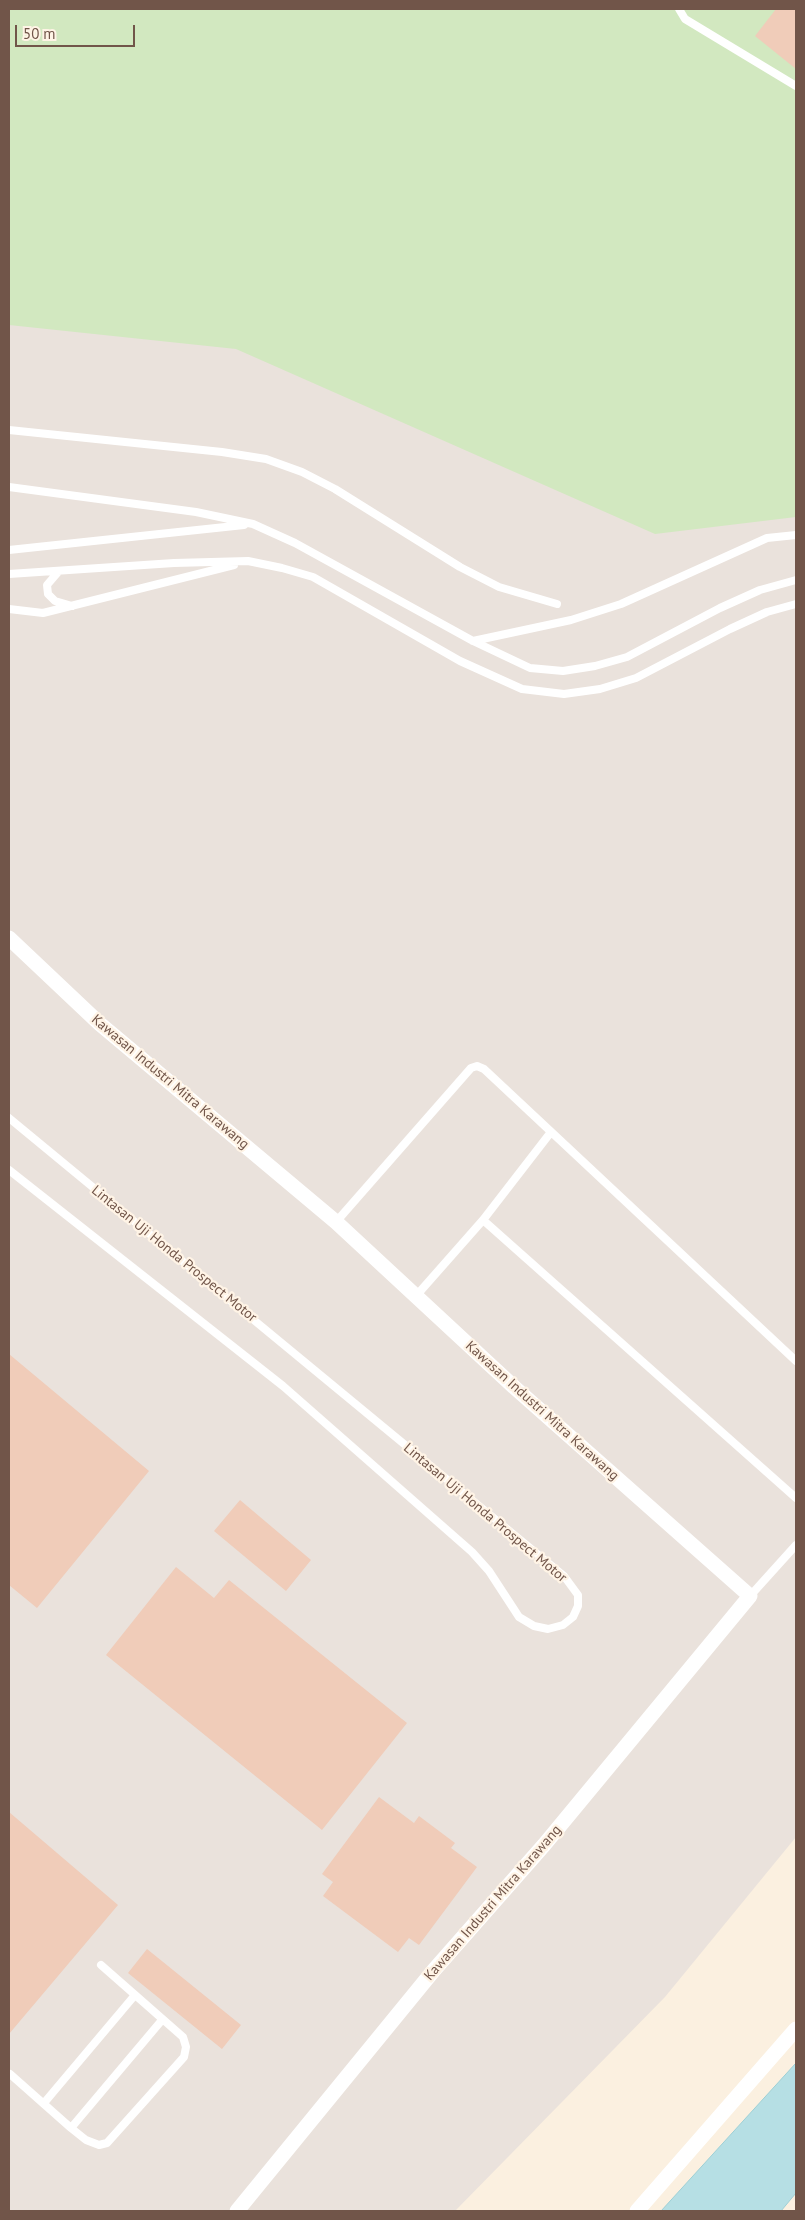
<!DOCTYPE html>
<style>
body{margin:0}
#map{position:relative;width:805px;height:2220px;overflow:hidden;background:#fbf0e0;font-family:"PT Sans",sans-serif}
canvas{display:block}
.frame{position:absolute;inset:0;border:10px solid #715549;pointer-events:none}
.scale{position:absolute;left:15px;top:25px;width:120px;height:22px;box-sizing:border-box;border:2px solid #715549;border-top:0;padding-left:6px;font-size:15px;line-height:18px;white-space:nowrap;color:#715549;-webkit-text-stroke:4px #fff4e6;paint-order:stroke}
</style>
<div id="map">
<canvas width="805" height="2220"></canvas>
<div class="frame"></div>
<div class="scale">50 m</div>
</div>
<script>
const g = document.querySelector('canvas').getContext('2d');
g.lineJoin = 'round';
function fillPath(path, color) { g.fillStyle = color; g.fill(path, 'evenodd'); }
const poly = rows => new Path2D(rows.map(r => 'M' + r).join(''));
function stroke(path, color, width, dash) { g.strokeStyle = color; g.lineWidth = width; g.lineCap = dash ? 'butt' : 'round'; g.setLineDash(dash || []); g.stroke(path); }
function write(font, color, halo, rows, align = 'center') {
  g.font = font + ' "PT Sans",sans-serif'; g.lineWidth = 4.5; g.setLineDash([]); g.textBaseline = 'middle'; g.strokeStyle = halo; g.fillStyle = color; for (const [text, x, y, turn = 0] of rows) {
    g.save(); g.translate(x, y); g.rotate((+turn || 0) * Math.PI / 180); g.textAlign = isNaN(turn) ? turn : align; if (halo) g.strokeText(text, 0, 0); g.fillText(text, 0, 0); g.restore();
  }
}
fillPath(poly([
 [9,9,796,9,796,1837,665,1997,455,2211,9,2211]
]), '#eae2dc');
fillPath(poly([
 [9,9,796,9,796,517,655,534,236,349,9,325]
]), '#d2e8c0');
const water = poly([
 [796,2063,796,2193,781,2211,661,2211,796,2063]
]);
fillPath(water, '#b6dfe4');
stroke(water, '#9dcfd5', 1);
fillPath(poly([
 [776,9,796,9,796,69,755,36],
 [9,1354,149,1471,37,1608,9,1585],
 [240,1500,311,1560,286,1591,214,1531],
 [176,1567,214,1598,229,1580,407,1723,322,1830,106,1655],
 [379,1797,414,1823,419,1816,455,1843,451,1848,477,1867,419,1945,409,1938,398,1952,323,1896,333,1882,322,1874],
 [9,1812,118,1905,9,2034],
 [147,1949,241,2025,222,2049,128,1973]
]), '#f0ccb9');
stroke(poly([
 [679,9,685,19,796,86],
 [9,430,222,452,266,459,302,472,335,489,460,567,499,587,557,604],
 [9,487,196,512,253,524,295,543,473,641,530,668,563,671,595,666,627,657,720,608,760,590,796,580],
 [9,550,244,525],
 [59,571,47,585,48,594,55,601,72,606],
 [9,574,174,563,248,561,282,568,313,577,460,661,522,689,564,694,600,689,636,678,730,629,767,612,796,604],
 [9,609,43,613,234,565],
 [473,641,571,620,621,604,767,538,796,535],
 [9,1118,564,1576,578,1595,578,1606,573,1617,563,1625,548,1629,534,1626,519,1617,489,1571,472,1552,283,1386,9,1170],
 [551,1132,483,1220,796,1498],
 [336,1222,471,1068,477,1066,484,1069,796,1361],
 [416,1296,483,1220],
 [750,1596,796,1545],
 [10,2074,71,2128,86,2140,99,2145,107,2143,184,2057,186,2047,183,2037,101,1965],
 [44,2103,135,1995],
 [71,2128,162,2020]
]), '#fff', 8);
stroke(poly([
 [9,938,100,1024,336,1222,514,1387,750,1596,544,1845,434,1970,237,2211],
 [637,2211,796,2029]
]), '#fff', 15);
write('14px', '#715549', '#fff4e6', [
 ["Kawasan Industri Mitra Karawang",170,1082,40],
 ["Lintasan Uji Honda Prospect Motor",174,1254,39],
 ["Kawasan Industri Mitra Karawang",542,1411,42],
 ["Lintasan Uji Honda Prospect Motor",485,1513,40],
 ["Kawasan Industri Mitra Karawang",493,1903,-49]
]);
</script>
